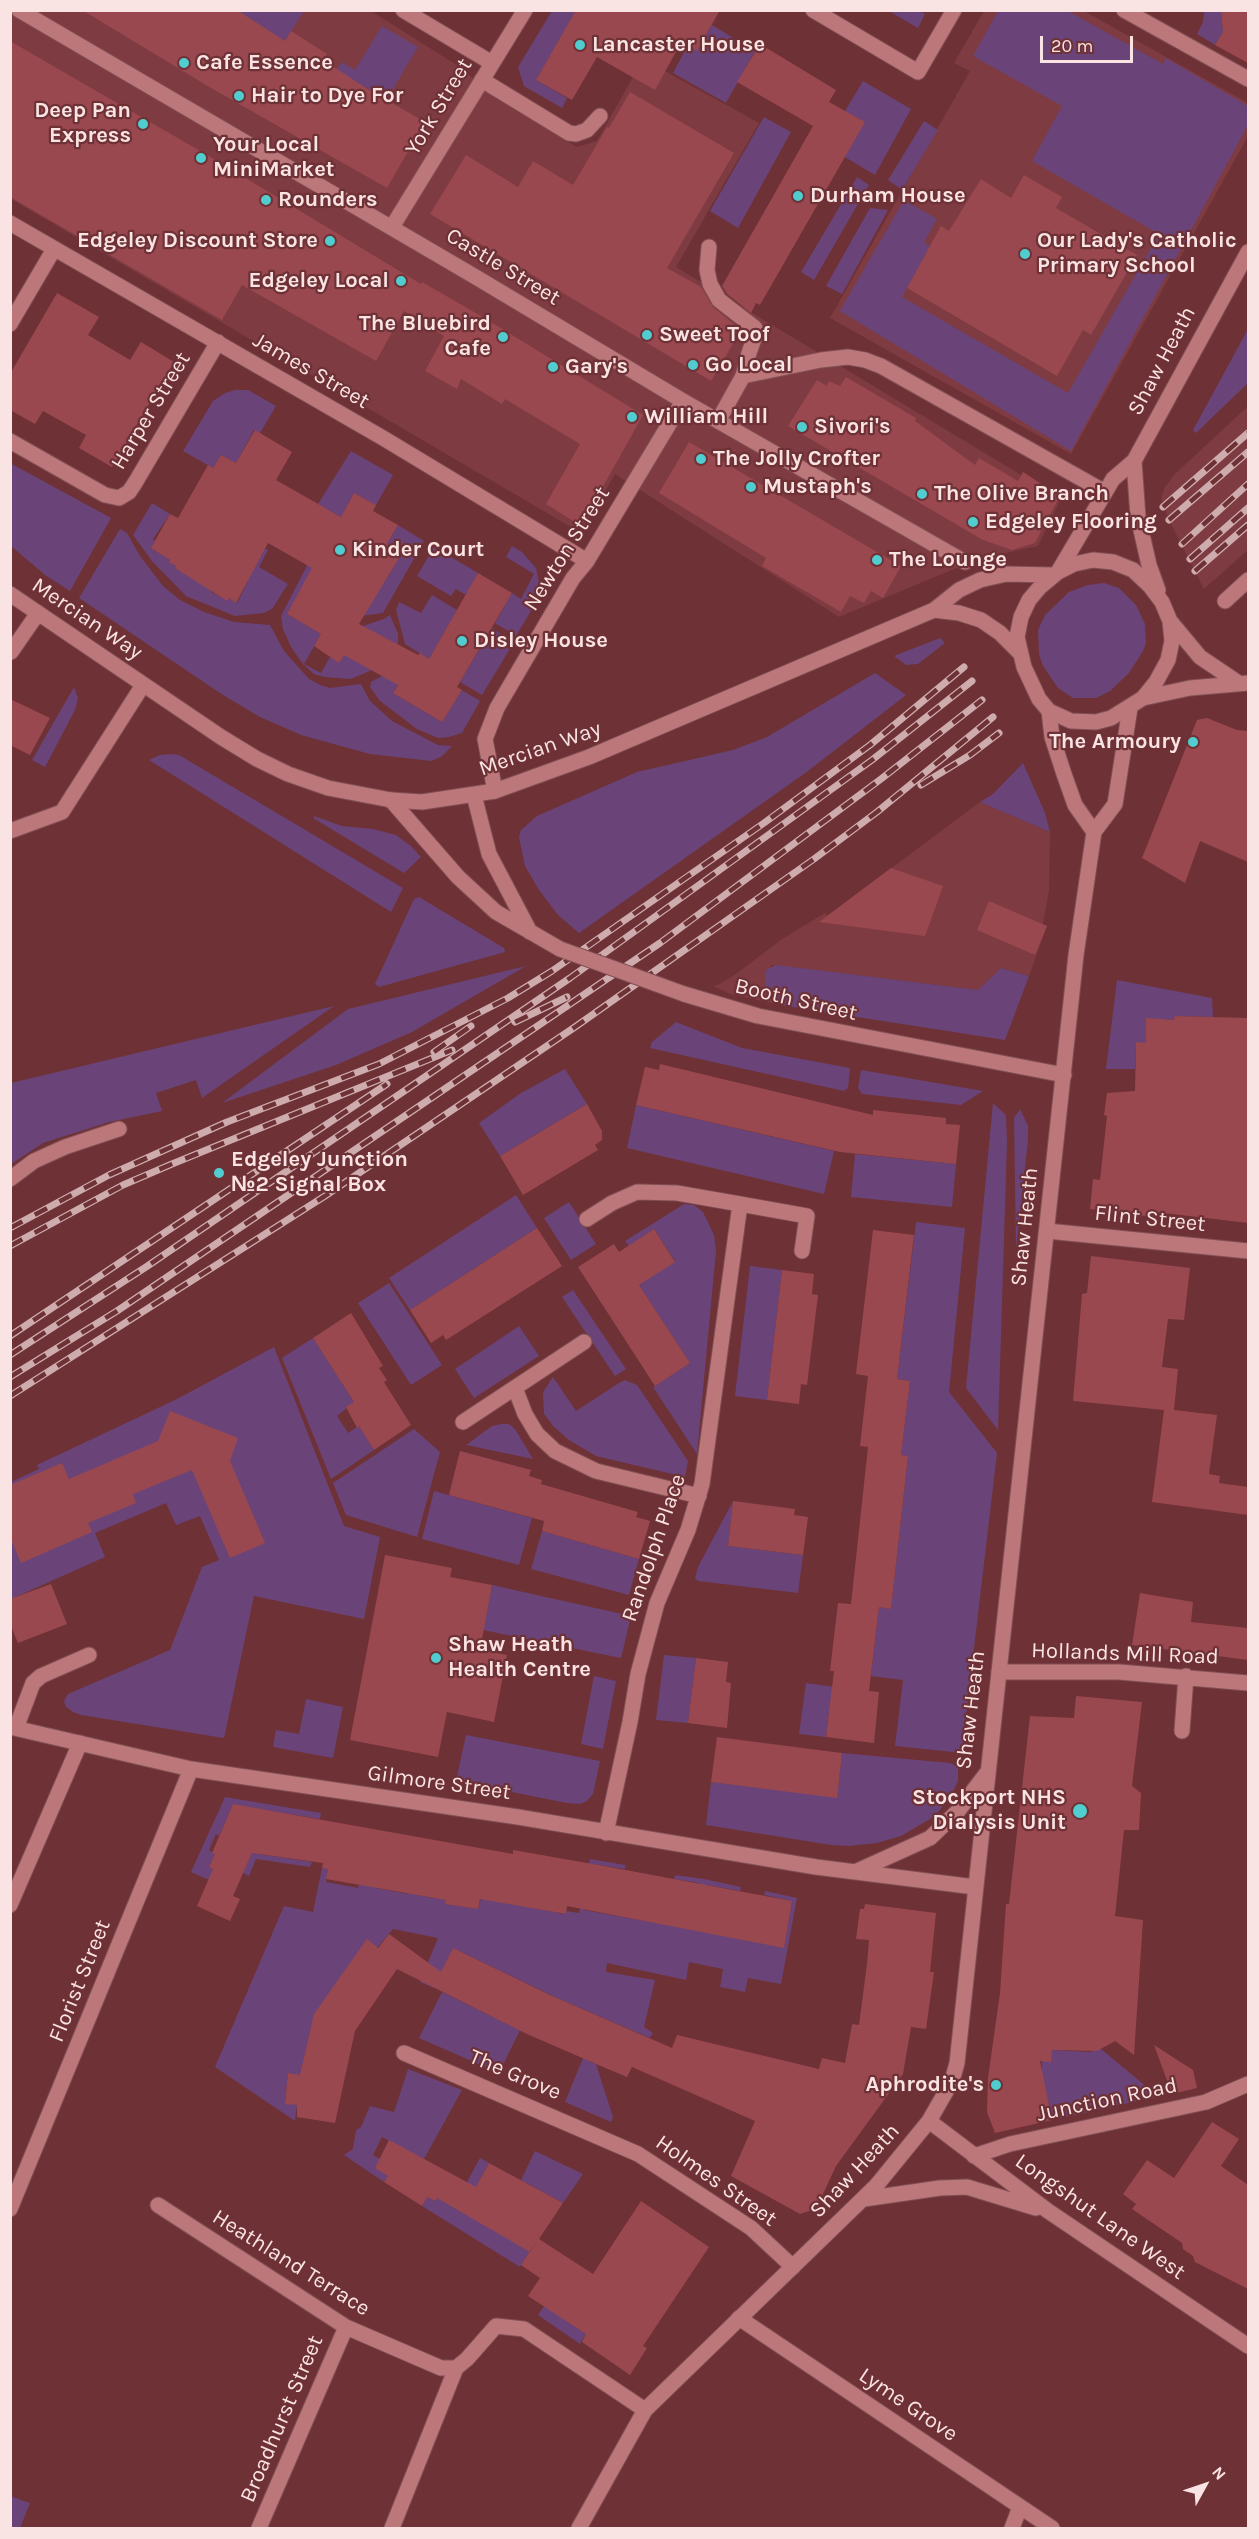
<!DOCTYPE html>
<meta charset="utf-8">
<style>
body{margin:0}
#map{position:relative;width:1259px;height:2539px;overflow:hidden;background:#6e3136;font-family:Karla,sans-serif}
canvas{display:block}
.frame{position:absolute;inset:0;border:12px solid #fae3e3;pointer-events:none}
.north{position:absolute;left:1175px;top:2455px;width:60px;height:60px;-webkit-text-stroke:4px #6e3136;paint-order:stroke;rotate:50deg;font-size:16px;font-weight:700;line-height:24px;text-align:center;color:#fae3e3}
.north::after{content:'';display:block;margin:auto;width:21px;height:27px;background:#fae3e3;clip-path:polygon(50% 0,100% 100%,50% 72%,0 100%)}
.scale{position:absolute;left:1040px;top:36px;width:93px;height:27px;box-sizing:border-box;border:3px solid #fae3e3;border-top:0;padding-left:8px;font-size:18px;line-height:21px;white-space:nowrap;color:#fae3e3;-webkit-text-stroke:4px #6e3136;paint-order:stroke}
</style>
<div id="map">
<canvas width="1259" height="2539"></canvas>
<div class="frame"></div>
<div class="north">N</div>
<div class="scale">20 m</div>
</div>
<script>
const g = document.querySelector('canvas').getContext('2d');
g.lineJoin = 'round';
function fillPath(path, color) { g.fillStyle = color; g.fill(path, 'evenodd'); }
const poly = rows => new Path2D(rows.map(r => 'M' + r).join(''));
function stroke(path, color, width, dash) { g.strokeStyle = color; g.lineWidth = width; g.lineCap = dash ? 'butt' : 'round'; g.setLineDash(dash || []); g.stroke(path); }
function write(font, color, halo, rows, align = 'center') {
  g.font = font + ' Karla,sans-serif'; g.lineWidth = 4.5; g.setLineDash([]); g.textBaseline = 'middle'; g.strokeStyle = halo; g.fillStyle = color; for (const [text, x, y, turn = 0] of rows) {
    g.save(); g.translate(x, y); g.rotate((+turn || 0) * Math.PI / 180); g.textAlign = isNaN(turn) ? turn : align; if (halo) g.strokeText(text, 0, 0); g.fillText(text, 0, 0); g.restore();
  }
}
fillPath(poly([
 [11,11,371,11,460,67,497,99,577,147,597,141,643,59,759,123,676,267,1061,499,1038,546,978,559,839,617,615,474,581,533,11,199],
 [984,11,1084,11,1248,103,1248,136,1071,454,830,318,970,71,954,63],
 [1248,406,1248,550,1204,589,1169,520,1161,498,1165,487,1174,475],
 [980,802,1050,832,1049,890,1043,924,1047,926,1029,976,1001,968,978,990,771,965,770,996,780,1005,730,994,713,986,720,984,736,974,782,939,825,913,827,916]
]), '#7e3b41');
fillPath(poly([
 [234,11,304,11,285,41],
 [552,11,576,11,536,80,567,98,562,108,524,86,518,67],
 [889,11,919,11,925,14,918,28],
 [998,11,1068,11,1163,64,1166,58,1248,106,1248,125,1071,451,840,311,904,200,937,219,924,242,930,246,902,297,1068,393,1159,234,1032,161,1062,106,973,56],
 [1204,11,1221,11,1223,32,1215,45,1197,34,1203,22],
 [712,25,755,51,726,103,673,73,688,45,697,50],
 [382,26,418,47,387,99,336,71,342,62,355,70],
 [863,81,911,109,875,175,845,157,845,111],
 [764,117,791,132,738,228,710,211],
 [924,121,938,130,902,190,888,180],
 [857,177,869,185,814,280,801,272],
 [870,208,888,210,842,294,826,286],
 [1248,329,1248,383,1196,433,1193,430],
 [235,390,248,390,276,406,260,433,254,430,236,463,221,455,213,468,183,451,213,401,225,393],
 [351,451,393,475,376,505,354,493,341,517,318,504],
 [10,463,111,518,70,591,45,575,11,546],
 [152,503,170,514,153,539,155,541,151,548,170,560,169,562,176,566,175,568,212,588,211,592,227,600,229,598,237,603,248,581,242,576,253,542,268,550,259,567,288,584,272,609,264,613,235,616,186,596,152,561,133,535],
 [398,525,424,541,383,613,352,617,383,584,402,553,387,544],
 [120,529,127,533,140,556,163,586,180,600,204,612,234,622,270,625,284,651,309,679,320,685,330,688,361,684,370,701,392,721,438,745,452,746,441,757,431,761,370,754,301,735,260,717,223,695,79,598],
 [512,546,522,552,536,568,540,588,538,599,516,636,495,623,512,593,521,599,534,574,506,557],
 [434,547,478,573,466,595,456,589,451,596,417,576],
 [313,554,337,568,296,598,287,614,321,634,304,664,321,673,330,657,339,662,357,628,384,619,390,615,398,634,398,643,396,650,381,666,351,679,325,677,314,674,303,664,291,647,283,629,281,616],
 [1104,583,1119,588,1136,605,1145,624,1146,643,1143,651,1129,673,1110,691,1096,698,1073,698,1058,688,1043,666,1039,654,1038,630,1045,615,1069,592,1088,585],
 [432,595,457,610,429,659,405,644,396,610,399,602,421,613],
 [492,628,514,642,482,695,460,682],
 [940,638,945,643,918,664,906,665,894,656],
 [412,659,393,693,442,722,462,690,480,701,462,733,449,737,438,738,417,729,380,701,370,687,371,682],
 [875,673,906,695,808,771,579,933,558,915,539,890,525,866,519,837,521,830,537,816,637,772,733,750,767,737],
 [74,687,78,698,75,710,45,767,32,760],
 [172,754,179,755,403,888,391,912,149,760,160,755],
 [1023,763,1045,813,1050,832,980,802,993,794],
 [314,816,342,826,373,829,396,835,411,846,421,857,404,873,313,818],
 [419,897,504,948,505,952,379,987,375,984,414,899],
 [776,965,978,990,1001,968,1029,976,1005,1040,780,1005,770,996,765,986,766,970],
 [526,966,412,1032,336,1065,222,1103,348,1009],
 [1117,980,1212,998,1213,1017,1175,1016,1174,1020,1146,1019,1146,1043,1136,1043,1135,1069,1106,1069],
 [334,1006,202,1098,196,1080,156,1093,162,1111,109,1122,43,1143,11,1164,11,1083],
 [676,1022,742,1048,850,1068,848,1088,844,1091,650,1048,652,1042],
 [565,1069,587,1104,500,1156,479,1123,521,1093],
 [861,1070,983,1091,961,1105,862,1094,858,1088],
 [993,1103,1006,1115,1007,1143,998,1430,966,1388],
 [636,1105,834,1151,824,1194,627,1148],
 [1020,1109,1028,1126,1028,1140,1016,1250,1014,1118],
 [855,1154,956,1164,952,1207,851,1197],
 [516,1195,537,1228,410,1310,389,1278],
 [569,1202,596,1244,571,1260,544,1218],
 [684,1204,694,1205,703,1212,714,1235,716,1251,697,1454,653,1387,690,1363,639,1285,675,1261,654,1229,629,1246,625,1241],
 [916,1222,965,1228,949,1392,997,1453,962,1750,953,1752,895,1746,903,1680,871,1676,879,1607,891,1609,908,1456,901,1455,910,1381,897,1379],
 [750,1266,782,1270,767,1400,735,1396],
 [389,1283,442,1365,411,1385,358,1303],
 [573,1290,626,1369,615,1376,562,1297],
 [519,1326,539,1356,474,1398,455,1369],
 [313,1338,354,1402,337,1416,348,1433,359,1426,374,1450,331,1479,282,1358],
 [274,1347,344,1526,380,1537,364,1619,254,1596,224,1738,81,1715,73,1712,66,1707,64,1701,68,1694,170,1650,202,1567,219,1560,200,1516,176,1525,166,1503,95,1533,105,1557,11,1599,11,1482,39,1469,37,1465,177,1399],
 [553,1377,576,1411,619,1383,625,1380,637,1385,688,1461,685,1477,596,1456,569,1440,554,1427,544,1414,543,1392],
 [502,1424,509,1424,515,1429,533,1459,466,1445,492,1426],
 [414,1429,440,1452,417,1537,346,1515,333,1483],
 [434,1491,532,1518,519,1565,422,1539],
 [733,1501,728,1546,803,1555,798,1593,698,1581,695,1578,698,1567],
 [542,1531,639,1559,629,1595,531,1569],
 [492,1585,631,1616,621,1658,483,1630],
 [664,1655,696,1658,688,1723,656,1720],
 [594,1676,616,1681,603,1749,581,1744],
 [806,1683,841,1688,838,1713,829,1712,826,1737,799,1734],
 [306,1699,343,1707,333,1758,273,1747,276,1730,299,1734],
 [466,1735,600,1761,593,1794,587,1801,580,1804,567,1803,456,1781],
 [842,1753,950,1763,958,1767,958,1781,952,1794,935,1816,901,1836,877,1843,849,1846,831,1845,706,1825,711,1782,837,1797],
 [225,1797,321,1813,320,1819,233,1805,219,1836,216,1834,209,1850,215,1854,209,1867,223,1874,218,1884,191,1872],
 [252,1853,312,1862,310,1867,256,1859,249,1876,243,1873],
 [590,1859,625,1865,625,1869,592,1864,584,1910,690,1929,699,1883,674,1879,675,1875,704,1879,741,1887,740,1891,707,1885,699,1931,754,1942,784,1947,792,1901,764,1895,765,1891,797,1898,781,1984,748,1978,745,1992,720,1987,723,1969,689,1962,686,1980,607,1963,606,1972,655,1980,644,2027,653,2033,650,2038,557,1998,453,1948,434,1988,420,1982,438,1938,393,1929,312,2024,302,2067,305,2077,288,2073,285,2103,297,2105,295,2121,215,2067,284,1906,313,1912,322,1868,328,1869,326,1882,358,1888,361,1876,379,1871,376,1888,408,1894,412,1878,418,1895,433,1898,447,1891,446,1904,478,1909,481,1898,565,1914,566,1911,579,1913],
 [442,1992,520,2030,499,2073,419,2038],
 [1101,2049,1154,2093,1156,2097,1052,2120,1048,2100,1042,2100,1042,2061,1052,2050,1089,2052],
 [583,2058,596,2064,613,2117,611,2122,565,2102],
 [408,2069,462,2090,424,2159,382,2137,373,2155,380,2159,388,2176,384,2182,344,2155,353,2149,356,2130,361,2127,370,2106,394,2112],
 [535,2151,583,2174,563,2203,521,2180],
 [480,2158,489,2163,468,2202,537,2240,520,2267,422,2206,427,2197,435,2201,440,2191,467,2182],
 [556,2289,562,2318,586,2334,580,2344,538,2315],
 [10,2496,30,2503,20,2528,11,2528]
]), '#6a4478');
fillPath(poly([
 [82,10,237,10,285,41,291,31,327,54,323,60,366,88,425,122,387,188,211,88],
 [576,10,720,10,697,51,682,41,655,90,597,57,572,100,536,80],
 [1221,10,1248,10,1248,63,1215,45,1223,32],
 [10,41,214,159,421,284,422,282,481,316,643,415,581,526,546,504,580,444,505,399,502,404,461,379,457,389,425,371,444,336,404,311,376,361,242,285,222,320,10,197],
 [760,44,836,90,829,102,865,122,760,305,756,303,751,313,727,294,722,286,813,126,737,82],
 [630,92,734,153,667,268,701,287,713,307,741,330,711,381,430,214,466,155,518,187,533,161,573,185,607,127,609,128],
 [1024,175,1062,197,1056,208,1137,255,1091,335,1083,330,1057,376,907,288,941,226,949,231,981,179,1011,198],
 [57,293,99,317,88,335,130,360,141,342,174,362,112,467,79,448,86,435,43,411,35,424,10,410,10,374],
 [846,377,916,418,915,421,975,465,979,458,1018,481,1023,472,1060,496,1035,543,1012,550,983,540,788,426,817,380,827,386,829,381,840,386],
 [255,430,292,452,276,480,341,517,354,493,376,505,373,511,398,525,387,544,402,553,359,624,418,655,420,653,429,659,478,573,512,593,457,687,462,690,442,722,393,693,398,685,344,655,339,663,314,646,321,634,287,614,312,568,268,543,236,603,229,598,227,601,175,568,176,566,169,562,170,560,151,548,170,514,178,518,208,465,213,468,221,455,236,463],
 [689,442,901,566,883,598,871,591,864,603,850,596,841,612,762,566,766,558,659,493],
 [10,699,50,718,30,755,10,745],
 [1207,718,1237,730,1248,731,1248,862,1200,841,1185,883,1142,858,1197,720],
 [891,868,943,886,925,936,819,922],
 [989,901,1047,926,1035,955,977,930],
 [1175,1016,1248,1018,1248,1223,1147,1211,1146,1216,1090,1209,1093,1179,1100,1180,1107,1116,1104,1115,1107,1093,1135,1091,1136,1042,1146,1043,1146,1018,1174,1020],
 [660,1064,873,1115,873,1110,946,1118,946,1124,960,1125,956,1164,840,1152,636,1105,645,1067,659,1070],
 [587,1104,602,1131,602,1140,595,1145,598,1150,523,1195,500,1156],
 [537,1228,562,1266,446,1340,443,1335,431,1343,410,1310],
 [654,1229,675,1262,639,1285,690,1363,655,1386,578,1267,614,1244,619,1252],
 [873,1230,914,1235,897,1379,910,1381,901,1455,908,1456,891,1609,879,1607,869,1691,879,1692,874,1743,826,1737,834,1671,830,1671,838,1603,851,1604,868,1447,860,1446,868,1376,856,1374],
 [1091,1256,1190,1268,1184,1320,1168,1319,1162,1367,1178,1369,1174,1410,1217,1415,1209,1474,1220,1476,1219,1483,1248,1487,1248,1515,1152,1502,1164,1410,1073,1401,1082,1294,1087,1293],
 [782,1270,814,1274,812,1294,818,1295,807,1385,801,1384,799,1404,767,1400],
 [351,1313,383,1366,379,1368,387,1380,384,1382,411,1425,374,1450,359,1426,357,1428,346,1407,354,1402,313,1338],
 [170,1411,238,1438,230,1461,265,1543,230,1558,192,1470,133,1494,136,1503,88,1523,92,1532,21,1563,10,1537,10,1485,62,1463,69,1479,158,1441],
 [460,1451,531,1470,529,1476,542,1480,541,1484,638,1512,636,1517,650,1521,639,1559,542,1531,544,1521,449,1495],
 [733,1501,795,1509,794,1515,808,1517,803,1555,728,1546],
 [385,1555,452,1568,450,1577,492,1585,480,1650,507,1655,494,1722,447,1712,438,1757,350,1740],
 [51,1584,67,1624,18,1643,10,1624,10,1599],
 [1140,1593,1193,1602,1191,1622,1248,1628,1248,1660,1132,1645],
 [696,1658,728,1662,726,1682,731,1683,727,1728,688,1723],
 [1076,1696,1142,1702,1132,1786,1141,1793,1139,1830,1124,1830,1115,1916,1143,1920,1134,2055,1115,2041,1097,2051,1052,2050,1051,2062,1040,2061,1052,2120,995,2133,987,2112,988,2078,1000,1993,1006,1904,1009,1904,1030,1716,1074,1718],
 [717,1737,842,1753,837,1798,711,1782],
 [233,1804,513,1854,513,1850,604,1866,792,1901,784,1948,567,1906,566,1914,480,1899,478,1909,445,1904,446,1900,326,1879,328,1869,322,1868,323,1863,252,1853,233,1896,240,1899,230,1921,197,1906,213,1869,209,1867,215,1854,212,1853],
 [865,1904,936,1913,930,1972,934,1972,926,2029,911,2027,903,2074,836,2166,816,2209,800,2214,731,2176,755,2121,632,2067,627,2077,596,2064,527,2034,397,1969,355,2031,335,2123,297,2117,297,2105,285,2104,288,2073,300,2075,314,2014,367,1939,378,1948,389,1934,441,1972,453,1948,550,1995,672,2048,677,2035,819,2069,822,2058,845,2063,852,2024,859,2025,867,1964,869,1940,856,1939,860,1909,864,1909],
 [1154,2045,1193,2070,1197,2088,1172,2094],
 [1212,2122,1239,2139,1221,2166,1248,2185,1248,2289,1195,2262,1193,2256,1183,2249,1182,2243,1132,2209,1136,2204,1123,2194,1147,2160,1174,2178],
 [389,2140,476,2187,489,2163,563,2203,539,2239,593,2274,641,2201,709,2247,643,2346,647,2348,630,2375,582,2342,586,2334,528,2296,540,2278,521,2265,538,2239,530,2252,437,2198,435,2201,427,2197,422,2206,384,2182,388,2176,375,2168]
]), '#9a484f');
const lane = poly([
 [482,80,569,133,576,134,587,130,600,116],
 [709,247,707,270,710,284,719,300,755,328,756,333,749,353,743,376],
 [1225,601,1248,580],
 [11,652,38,613],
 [10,1179,34,1161,65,1147,119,1129],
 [999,1672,1119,1672,1248,1683],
 [1182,1731,1186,1676],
 [10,1905,80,1743],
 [392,2528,456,2368]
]);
const street = poly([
 [19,10,474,276,683,401,965,562],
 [403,10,492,63],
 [813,10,918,72,954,10],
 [1124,10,1248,79],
 [10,223,383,438,587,561],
 [392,227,525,10],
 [10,324,54,249],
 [718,421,743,376,821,360,848,357,865,360,881,366,1105,492],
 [10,441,105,495,119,498,129,492,135,483,218,342],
 [495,791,485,739,497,708,573,578,587,561,683,401],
 [474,795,489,854,530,932],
 [391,800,458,877,496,912,560,949],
 [10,831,62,812,143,685],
 [684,994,758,1016,1064,1075],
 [740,1204,807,1216,802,1251],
 [587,1219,612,1203,637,1192,677,1193,740,1204,702,1484,688,1530,657,1603,638,1674,630,1722,606,1833],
 [1047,1231,1248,1251],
 [515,1388,525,1414,537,1434,555,1451,596,1471,699,1496],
 [463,1422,584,1342],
 [10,1727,191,1769,518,1817,816,1867,975,1887],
 [16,1728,33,1683,41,1676,89,1655],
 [857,1871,930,1838,958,1811,986,1774],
 [404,2053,638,2154,751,2228,793,2267],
 [974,2156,1010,2144,1206,2102,1248,2084],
 [158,2205,346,2327,441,2368,456,2368,467,2359,496,2326,524,2329,645,2410],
 [10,2209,191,1769],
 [739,2318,1052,2528],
 [259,2528,346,2327],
 [1012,2528,1020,2507]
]);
const secondary = poly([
 [1134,461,1138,517,1149,565,1158,590],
 [1093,560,1113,562,1133,570,1150,586,1162,602,1170,621,1172,641,1168,660,1156,682,1143,698,1111,718,1096,722,1071,721,1049,711,1039,699,1024,667,1017,637,1021,617,1029,600,1040,587,1058,572,1074,564,1093,560],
 [1058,572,1113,479,1134,461,1248,252],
 [10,594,221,737,257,759,288,774,328,788,391,800,422,802,495,791,589,757,934,610,959,590,980,580,1006,574,1053,575],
 [934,610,959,613,981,620,1000,633,1020,653],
 [1170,621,1200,657,1237,682],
 [1143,698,1190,688,1248,683],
 [1049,711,1052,737,1064,774,1075,805,1094,832],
 [929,2121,1048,2211,1248,2346],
 [864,2199,940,2188,967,2187,1036,2208],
 [579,2528,645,2410,876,2186,929,2121,952,2081,957,2063,1076,955,1094,832,1115,804,1130,708]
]);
stroke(lane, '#804f54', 17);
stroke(street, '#804f54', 17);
stroke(secondary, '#804f54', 17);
stroke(lane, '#bb777a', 15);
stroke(street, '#bb777a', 15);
stroke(secondary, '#bb777a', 15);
const rail = poly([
 [1163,507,1248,433],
 [1169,520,1248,452],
 [1182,544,1248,484],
 [1190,559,1248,508],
 [1195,571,1248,525],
 [921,785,970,755,999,733],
 [515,1022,567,997],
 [434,1052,471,1026],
 [10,1228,109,1175,227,1122,379,1064,508,998,552,971,764,823,870,745,964,667],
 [10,1246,123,1185,172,1164,452,1050],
 [10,1336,387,1084],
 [10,1355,146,1267,570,978,872,760,972,681],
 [10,1377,117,1311,660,943,881,779,982,700],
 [10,1396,325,1196,575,1027,814,859,877,812,993,717]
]);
stroke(rail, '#ceacad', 7);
stroke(rail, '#6e3136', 4.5, [14]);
const streetBridge = poly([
 [560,949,684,994]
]);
stroke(streetBridge, '#804f54', 17, []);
stroke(streetBridge, '#bb777a', 15);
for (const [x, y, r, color] of [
 [580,45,6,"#52cdcf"],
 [184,63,6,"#52cdcf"],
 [239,96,6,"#52cdcf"],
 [143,124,6,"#52cdcf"],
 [201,158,6,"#52cdcf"],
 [798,196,6,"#52cdcf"],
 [266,200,6,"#52cdcf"],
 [330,241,6,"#52cdcf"],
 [1025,254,6,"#52cdcf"],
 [401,281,6,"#52cdcf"],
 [647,335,6,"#52cdcf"],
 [503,337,6,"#52cdcf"],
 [693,365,6,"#52cdcf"],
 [553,367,6,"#52cdcf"],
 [632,417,6,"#52cdcf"],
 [802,427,6,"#52cdcf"],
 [701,459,6,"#52cdcf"],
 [751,487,6,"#52cdcf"],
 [922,494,6,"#52cdcf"],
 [973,522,6,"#52cdcf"],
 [340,550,6,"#52cdcf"],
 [877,560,6,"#52cdcf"],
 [462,641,6,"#52cdcf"],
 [1193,742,6,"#52cdcf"],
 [219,1173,6,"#52cdcf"],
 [436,1658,6,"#52cdcf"],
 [1080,1811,8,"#52cdcf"],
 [996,2085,6,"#52cdcf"]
]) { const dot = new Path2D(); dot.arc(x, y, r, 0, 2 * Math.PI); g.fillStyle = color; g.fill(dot); stroke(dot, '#6e3136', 2); }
write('bold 22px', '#fae3e3', '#6e3136', [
 ["Lancaster House",592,45],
 ["Cafe Essence",196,63],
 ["Hair to Dye For",251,96],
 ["Deep Pan",131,111,"right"],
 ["Express",131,136,"right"],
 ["Your Local",213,145],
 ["MiniMarket",213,170],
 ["Durham House",810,196],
 ["Rounders",278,200],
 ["Edgeley Discount Store",318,241,"right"],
 ["Our Lady's Catholic",1037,241],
 ["Primary School",1037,266],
 ["Edgeley Local",389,281,"right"],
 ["The Bluebird",491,324,"right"],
 ["Cafe",491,349,"right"],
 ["Sweet Toof",659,335],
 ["Go Local",705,365],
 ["Gary's",565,367],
 ["William Hill",644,417],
 ["Sivori's",814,427],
 ["The Jolly Crofter",713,459],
 ["Mustaph's",763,487],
 ["The Olive Branch",934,494],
 ["Edgeley Flooring",985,522],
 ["Kinder Court",352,550],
 ["The Lounge",889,560],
 ["Disley House",474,641],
 ["The Armoury",1181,742,"right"],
 ["Edgeley Junction",231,1160],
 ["№2 Signal Box",231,1185],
 ["Shaw Heath",448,1645],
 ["Health Centre",448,1670],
 ["Stockport NHS",1066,1798,"right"],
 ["Dialysis Unit",1066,1823,"right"],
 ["Aphrodite's",984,2085,"right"]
], 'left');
write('22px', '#fae3e3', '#6e3136', [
 ["York Street",439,107,-59],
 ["Castle Street",503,267,31],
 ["Shaw Heath",1162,361,-62],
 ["James Street",311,371,30],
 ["Harper Street",151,411,-59],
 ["Newton Street",567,549,-58],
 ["Mercian Way",87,619,34],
 ["Mercian Way",540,749,-19],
 ["Booth Street",796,1000,13],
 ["Flint Street",1150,1219,6],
 ["Shaw Heath",1025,1227,-84],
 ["Randolph Place",654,1548,-71],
 ["Hollands Mill Road",1125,1654,2],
 ["Shaw Heath",971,1710,-83],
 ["Gilmore Street",439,1783,8],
 ["Florist Street",80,1981,-68],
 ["The Grove",515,2075,23],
 ["Junction Road",1107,2100,-12],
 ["Shaw Heath",855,2171,-47],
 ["Holmes Street",716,2181,35],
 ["Longshut Lane West",1100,2217,35],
 ["Heathland Terrace",291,2263,32],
 ["Lyme Grove",908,2405,34],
 ["Broadhurst Street",282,2419,-67]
]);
</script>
